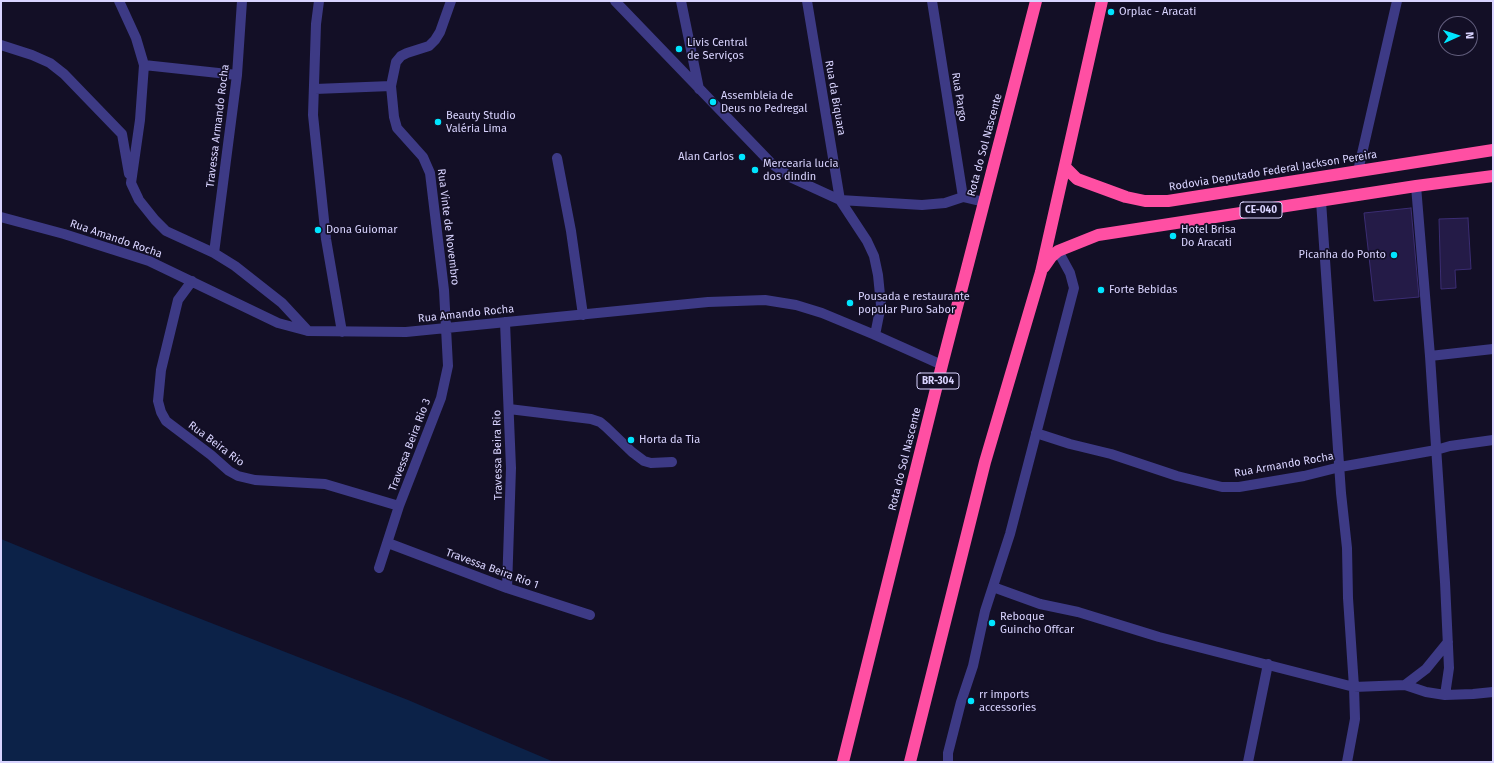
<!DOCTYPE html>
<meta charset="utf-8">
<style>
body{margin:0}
#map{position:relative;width:1494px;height:763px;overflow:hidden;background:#130f26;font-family:"Fira Sans",sans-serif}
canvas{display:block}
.frame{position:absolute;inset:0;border:2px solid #d9d4ff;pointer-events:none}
.north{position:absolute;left:1438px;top:16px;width:40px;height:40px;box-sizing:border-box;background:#130f26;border:1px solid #625e7d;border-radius:50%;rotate:87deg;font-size:11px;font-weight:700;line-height:16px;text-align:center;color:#d9d4ff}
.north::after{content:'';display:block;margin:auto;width:14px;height:18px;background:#00e5ff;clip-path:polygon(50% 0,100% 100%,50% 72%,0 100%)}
</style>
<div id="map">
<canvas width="1494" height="763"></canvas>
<div class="frame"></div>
<div class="north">N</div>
</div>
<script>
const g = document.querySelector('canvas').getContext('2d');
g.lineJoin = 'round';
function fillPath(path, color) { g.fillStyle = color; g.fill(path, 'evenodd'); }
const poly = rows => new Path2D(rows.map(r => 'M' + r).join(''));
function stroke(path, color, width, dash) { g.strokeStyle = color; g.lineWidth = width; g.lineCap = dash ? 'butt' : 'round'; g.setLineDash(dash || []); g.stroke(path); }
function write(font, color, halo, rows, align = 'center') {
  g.font = font + ' "Fira Sans",sans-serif'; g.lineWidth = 3.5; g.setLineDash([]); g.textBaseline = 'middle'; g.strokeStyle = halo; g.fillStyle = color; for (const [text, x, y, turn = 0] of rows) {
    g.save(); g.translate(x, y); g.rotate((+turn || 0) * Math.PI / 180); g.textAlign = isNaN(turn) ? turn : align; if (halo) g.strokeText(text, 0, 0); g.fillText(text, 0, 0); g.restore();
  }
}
fillPath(poly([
 [1,539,91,576,408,700,554,762,1,762]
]), '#0c2248');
const building = poly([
 [1411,208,1419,297,1374,301,1364,213,1411,208],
 [1468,218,1471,269,1455,270,1456,288,1441,289,1439,219,1468,218]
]);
fillPath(building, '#241b47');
stroke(building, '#3b2d73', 1);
stroke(poly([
 [119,1,136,38,144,65,140,120,131,183,139,200,155,220,166,231,214,253,235,266,282,303,308,331],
 [319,1,316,24,313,115,326,239,342,332],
 [615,1,772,164,792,178,840,200,867,241,874,256,878,275,881,305,875,335],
 [681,1,699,89],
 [807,1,840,200,922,205,945,203,963,197,984,202],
 [932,1,963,197],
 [1,45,32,55,50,63,64,74,122,134,129,174],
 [144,65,237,75],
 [315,89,391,86],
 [557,158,571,231,583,315],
 [1358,171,1397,1],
 [1416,186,1430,356,1445,582,1449,668,1445,695],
 [1321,201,1341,493,1347,548,1348,598,1354,687,1355,719,1347,762],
 [1,217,64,234,149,261,278,323,308,331,406,332,708,302,765,300,796,305,822,313,875,335,942,365],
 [214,253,237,75,242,1],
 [192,281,178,300,161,370,158,401,161,412,166,421,211,455,229,471,238,476,255,480,325,484,399,506],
 [505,322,511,468,507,588],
 [1430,356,1493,349],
 [509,409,591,419,600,422,606,427,632,452,644,461,651,463,672,462],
 [1036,433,1070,444,1111,454,1177,476,1222,487,1239,487,1304,476,1340,467,1436,450,1450,446,1493,440],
 [388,543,507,588,590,615],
 [379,568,399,506,441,398,448,366,444,290,430,173,423,157,397,128,394,117,391,86,396,62,401,56,407,53,429,46,435,40,440,32,451,1],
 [993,587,1040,604,1078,612,1159,637,1354,687,1405,685,1426,692,1445,695,1473,694,1493,692],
 [1405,685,1426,669,1448,642],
 [948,762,948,753,961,702,973,666,985,611,1010,534,1074,288,1070,273,1058,251],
 [1248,762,1268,664]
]), '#3d3a85', 10);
stroke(poly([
 [1065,167,1077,179,1126,197,1145,201,1168,201,1493,150],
 [1044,267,1051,257,1058,251,1098,235,1416,186,1493,176],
 [843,762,942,365,1036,1],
 [910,762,985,462,1041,272,1102,1]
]), '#ff4fa3', 12);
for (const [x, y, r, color] of [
 [1111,12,4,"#00e5ff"],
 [679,49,4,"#00e5ff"],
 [713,102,4,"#00e5ff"],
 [438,122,4,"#00e5ff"],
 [742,157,4,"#00e5ff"],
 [755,170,4,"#00e5ff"],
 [318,230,4,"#00e5ff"],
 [1173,236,4,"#00e5ff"],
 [1394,255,4,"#00e5ff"],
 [1101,290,4,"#00e5ff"],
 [850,303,4,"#00e5ff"],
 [631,440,4,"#00e5ff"],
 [992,623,4,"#00e5ff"],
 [971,701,4,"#00e5ff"]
]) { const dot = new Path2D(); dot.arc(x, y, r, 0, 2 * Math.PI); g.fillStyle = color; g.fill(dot); stroke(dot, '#130f26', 1.5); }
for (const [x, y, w] of [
 [1261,210,42],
 [938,381,42]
]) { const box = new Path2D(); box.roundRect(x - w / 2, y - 8, w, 16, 3); g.fillStyle = '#130f26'; g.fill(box); stroke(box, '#d9d4ff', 1); }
write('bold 10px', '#d9d4ff', null, [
 ["CE-040",1261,210],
 ["BR-304",938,381]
]);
write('11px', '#d9d4ff', '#130f26', [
 ["Orplac - Aracati",1119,12],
 ["Livis Central",687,43],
 ["de Serviços",687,56],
 ["Assembleia de",721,96],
 ["Deus no Pedregal",721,109],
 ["Beauty Studio",446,116],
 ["Valéria Lima",446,129],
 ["Alan Carlos",734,157,"right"],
 ["Mercearia lucia",763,164],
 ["dos dindin",763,177],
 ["Dona Guiomar",326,230],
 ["Hotel Brisa",1181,230],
 ["Do Aracati",1181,243],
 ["Picanha do Ponto",1386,255,"right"],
 ["Forte Bebidas",1109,290],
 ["Pousada e restaurante",858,297],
 ["popular Puro Sabor",858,310],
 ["Horta da Tia",639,440],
 ["Reboque",1000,617],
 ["Guincho Offcar",1000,630],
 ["rr imports",979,695],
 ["accessories",979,708]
], 'left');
write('11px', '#d9d4ff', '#130f26', [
 ["Rua Pargo",959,97,81],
 ["Rua da Biquara",835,98,80],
 ["Travessa Armando Rocha",218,126,-83],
 ["Rota do Sol Nascente",985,145,-75],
 ["Rodovia Deputado Federal Jackson Pereira",1273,171,-9],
 ["Rua Vinte de Novembro",448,227,83],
 ["Rua Amando Rocha",116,239,19],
 ["Rua Amando Rocha",466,314,-6],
 ["Rua Beira Rio",216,444,37],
 ["Travessa Beira Rio 3",410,445,-69],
 ["Travessa Beira Rio",498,455,-91],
 ["Rota do Sol Nascente",905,459,-76],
 ["Rua Armando Rocha",1284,465,-10],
 ["Travessa Beira Rio 1",492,569,20]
]);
</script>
